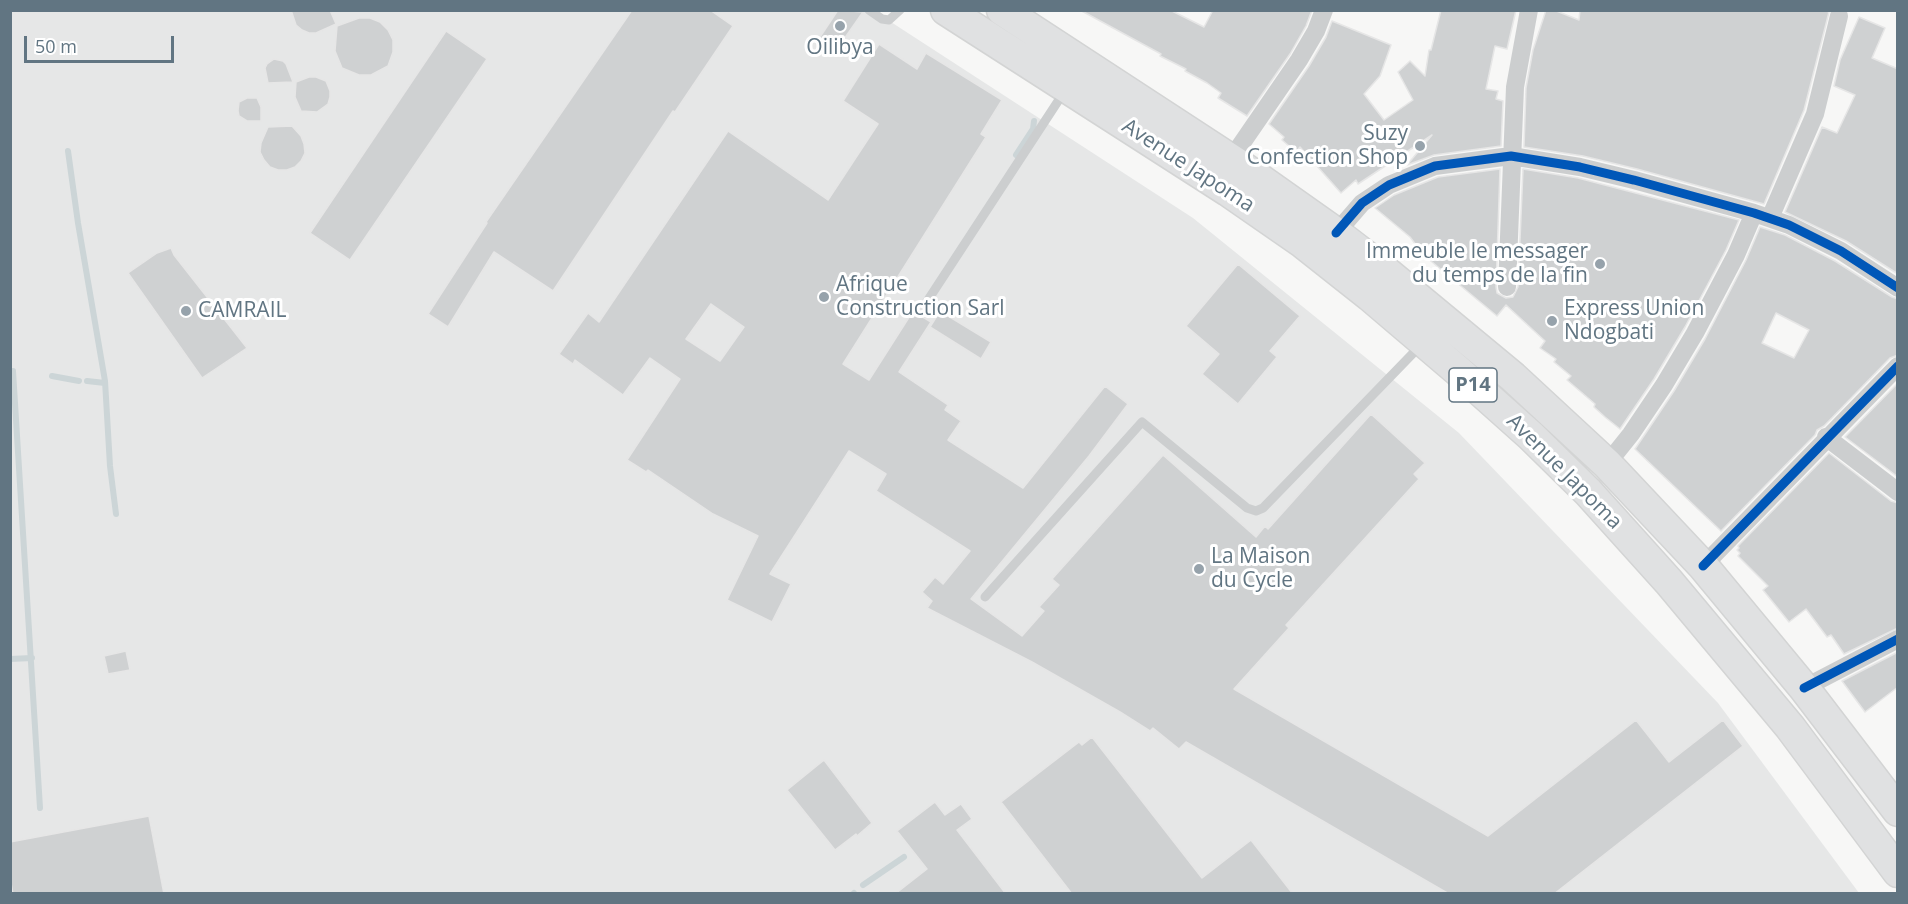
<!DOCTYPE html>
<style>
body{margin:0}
#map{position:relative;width:1908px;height:904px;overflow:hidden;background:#f7f7f6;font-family:"Open Sans",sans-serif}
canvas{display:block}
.frame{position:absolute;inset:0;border:12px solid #617582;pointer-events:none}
.scale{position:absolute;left:24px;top:36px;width:150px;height:27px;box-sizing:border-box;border:3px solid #617582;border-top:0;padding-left:8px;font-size:18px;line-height:21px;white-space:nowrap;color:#617582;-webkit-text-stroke:4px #fff;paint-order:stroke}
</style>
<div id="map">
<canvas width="1908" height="904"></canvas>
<div class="frame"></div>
<div class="scale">50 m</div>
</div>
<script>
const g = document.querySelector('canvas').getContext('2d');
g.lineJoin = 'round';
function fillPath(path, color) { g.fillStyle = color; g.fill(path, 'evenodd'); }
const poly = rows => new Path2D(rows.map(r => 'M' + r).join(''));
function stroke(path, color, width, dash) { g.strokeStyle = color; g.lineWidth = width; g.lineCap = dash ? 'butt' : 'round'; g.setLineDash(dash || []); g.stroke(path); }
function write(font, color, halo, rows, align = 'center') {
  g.font = font + ' "Open Sans",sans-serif'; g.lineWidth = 6; g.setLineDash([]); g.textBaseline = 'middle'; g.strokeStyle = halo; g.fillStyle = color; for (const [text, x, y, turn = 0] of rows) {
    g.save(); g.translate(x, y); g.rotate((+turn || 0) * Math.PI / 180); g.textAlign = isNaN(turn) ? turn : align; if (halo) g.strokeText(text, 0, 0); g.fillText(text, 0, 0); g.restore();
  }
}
fillPath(poly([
 [10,11,874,11,1193,218,1459,433,1718,703,1859,893,11,893]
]), '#e6e7e7');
stroke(poly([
 [68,151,78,223,105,381,110,466,116,514],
 [1016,155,1033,129,1034,121],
 [13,371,40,808],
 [52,376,79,381],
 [87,381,105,383],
 [10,659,32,658],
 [863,885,904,857],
 [853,894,854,893]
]), '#ccd5d7', 6);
const building = poly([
 [291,10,330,10,336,24,316,33,309,33,302,30,296,25,291,10],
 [632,10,710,10,733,26,675,112,673,111,553,291,494,252,448,327,428,314,487,223,486,222,632,10],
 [838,10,863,12,835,52,818,40,838,10],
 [1080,10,1170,10,1204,27,1213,10,1312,10,1306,26,1290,54,1247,116,1218,98,1221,93,1207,83,1185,71,1186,69,1160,56,1161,54,1080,10],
 [1441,10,1516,10,1507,49,1495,46,1486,89,1498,91,1496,99,1503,101,1501,146,1434,155,1407,165,1432,135,1358,184,1356,180,1341,193,1300,147,1296,152,1282,140,1284,137,1269,124,1309,66,1326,37,1332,21,1391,45,1380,76,1364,94,1384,120,1413,100,1398,72,1410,61,1425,76,1429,50,1431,50,1441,10],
 [1546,10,1554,10,1579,20,1580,10,1824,10,1829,12,1804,110,1764,204,1637,169,1583,156,1524,147,1526,88,1533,50,1546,10],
 [1859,17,1885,28,1872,58,1898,69,1898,274,1846,241,1785,212,1822,127,1837,133,1855,95,1834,86,1840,60,1859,17],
 [359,18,370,18,380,22,388,30,393,40,393,52,388,66,371,75,359,75,342,68,335,51,337,26,359,18],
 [446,31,487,59,350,260,310,233,446,31],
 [879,44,917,69,926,53,1002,100,981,134,986,137,843,364,869,380,913,311,931,322,899,372,948,405,945,410,961,421,948,440,1023,488,1105,386,1128,404,1089,456,971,599,1022,636,1044,611,1039,607,1059,585,1052,579,1163,455,1256,537,1265,526,1268,529,1371,414,1425,463,1414,474,1419,479,1286,625,1289,628,1234,689,1488,836,1636,720,1669,762,1723,720,1743,746,1554,894,1449,894,1186,742,1179,749,1153,728,1150,731,1120,712,1032,662,927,608,932,601,922,592,935,577,943,584,970,551,876,491,886,474,849,451,770,574,791,584,772,622,727,600,758,536,713,514,648,470,646,472,627,460,680,379,650,358,623,395,575,360,573,364,559,354,588,313,599,322,728,131,828,200,878,124,843,101,879,44],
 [711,304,744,327,720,361,686,339,711,304],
 [274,59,283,61,286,64,293,82,268,83,265,68,267,64,274,59],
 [309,77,316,77,326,81,330,91,330,97,328,104,317,112,301,111,295,97,296,82,309,77],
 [247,98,257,98,261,107,261,121,247,121,239,116,238,111,239,102,247,98],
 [292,126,301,136,304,144,305,153,301,161,295,167,287,170,278,170,270,167,264,160,260,152,261,143,268,127,292,126],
 [1500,169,1496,287,1497,293,1506,298,1513,297,1518,287,1523,169,1578,178,1739,220,1726,250,1685,327,1654,379,1620,429,1605,417,1594,407,1595,404,1567,380,1571,376,1554,362,1556,359,1540,348,1545,341,1506,305,1497,316,1414,247,1416,245,1410,237,1375,208,1394,195,1438,177,1500,169],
 [1760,227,1785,235,1835,261,1892,297,1898,299,1898,355,1890,358,1824,426,1817,430,1815,435,1721,531,1635,449,1674,391,1705,339,1746,260,1760,227],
 [1776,313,1809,330,1794,358,1762,343,1776,313],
 [171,248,174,255,247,348,202,378,128,273,157,253,171,248],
 [1238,264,1300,316,1270,351,1277,357,1238,404,1202,374,1219,354,1186,326,1238,264],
 [940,311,991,342,981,359,930,327,940,311],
 [1898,383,1898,477,1845,437,1898,383],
 [1829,453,1891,501,1898,503,1898,628,1844,654,1831,635,1827,637,1806,609,1789,622,1763,590,1768,586,1738,556,1740,553,1737,550,1739,548,1738,546,1829,453],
 [126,651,130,670,108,674,104,656,126,651],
 [1898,652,1898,687,1865,712,1842,681,1898,652],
 [1092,737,1202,878,1251,840,1293,894,1072,894,1001,802,1079,742,1082,745,1092,737],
 [824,760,872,823,857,836,856,834,835,850,787,790,824,760],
 [935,802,945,815,961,804,972,819,957,830,1006,894,895,894,927,869,897,831,935,802],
 [149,816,164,894,13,894,10,878,10,842,149,816]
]);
fillPath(building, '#cfd1d2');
stroke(building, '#e6e6e6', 1.5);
const primary = poly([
 [946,10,1228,191,1303,243,1370,296,1457,370,1531,436,1588,492,1669,582,1790,727,1898,872],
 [1002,10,1244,168,1336,233,1379,266,1513,377,1607,464,1703,566,1804,688,1898,811]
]);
stroke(primary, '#d3d4d4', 33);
stroke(poly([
 [869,10,882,19,889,20,900,10],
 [926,303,1064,92],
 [985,597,1142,422,1247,508,1256,511,1263,508,1422,344]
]), '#cccecf', 9);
stroke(poly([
 [1231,159,1299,60,1316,31,1324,10],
 [1770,218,1815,114,1839,16],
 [1336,233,1362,203,1389,185,1435,166,1511,156,1580,167,1634,180,1754,213,1789,225,1841,251,1898,288],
 [1507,287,1515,87,1529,10],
 [1826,437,1898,492],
 [1607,464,1631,434,1664,385,1695,333,1736,255,1754,213],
 [1703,566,1898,366],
 [1804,688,1898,639]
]), '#cccecf', 18);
stroke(primary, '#e0e1e2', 30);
stroke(poly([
 [1336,233,1362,203,1389,185,1435,166,1511,156,1580,167,1634,180,1754,213,1789,225,1841,251,1898,288],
 [1703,566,1898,366],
 [1804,688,1898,639]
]), '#0057b8', 9);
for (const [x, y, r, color] of [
 [840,26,6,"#96a2ab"],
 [1420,146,6,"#96a2ab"],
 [1600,264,6,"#96a2ab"],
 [824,297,6,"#96a2ab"],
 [186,311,6,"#96a2ab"],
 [1552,321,6,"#96a2ab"],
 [1199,569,6,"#96a2ab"]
]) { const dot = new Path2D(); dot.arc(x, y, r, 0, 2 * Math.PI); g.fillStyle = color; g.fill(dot); stroke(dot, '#fff', 2); }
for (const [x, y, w] of [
 [1473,385,48]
]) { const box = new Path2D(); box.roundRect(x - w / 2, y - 17, w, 34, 4.5); g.fillStyle = '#fff'; g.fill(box); stroke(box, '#617582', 1.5); }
write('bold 20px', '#617582', null, [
 ["P14",1473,385]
]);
write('21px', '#617582', '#fff', [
 ["Oilibya",840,48,"center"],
 ["Suzy",1408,134,"right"],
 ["Confection Shop",1408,158,"right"],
 ["Immeuble le messager",1588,252,"right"],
 ["du temps de la fin",1588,276,"right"],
 ["Afrique",836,285],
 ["Construction Sarl",836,309],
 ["Express Union",1564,309],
 ["Ndogbati",1564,333],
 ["CAMRAIL",198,311],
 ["La Maison",1211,557],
 ["du Cycle",1211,581]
], 'left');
write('21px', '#617582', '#fff', [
 ["Avenue Japoma",1188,166,33],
 ["Avenue Japoma",1564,472,45]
]);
</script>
